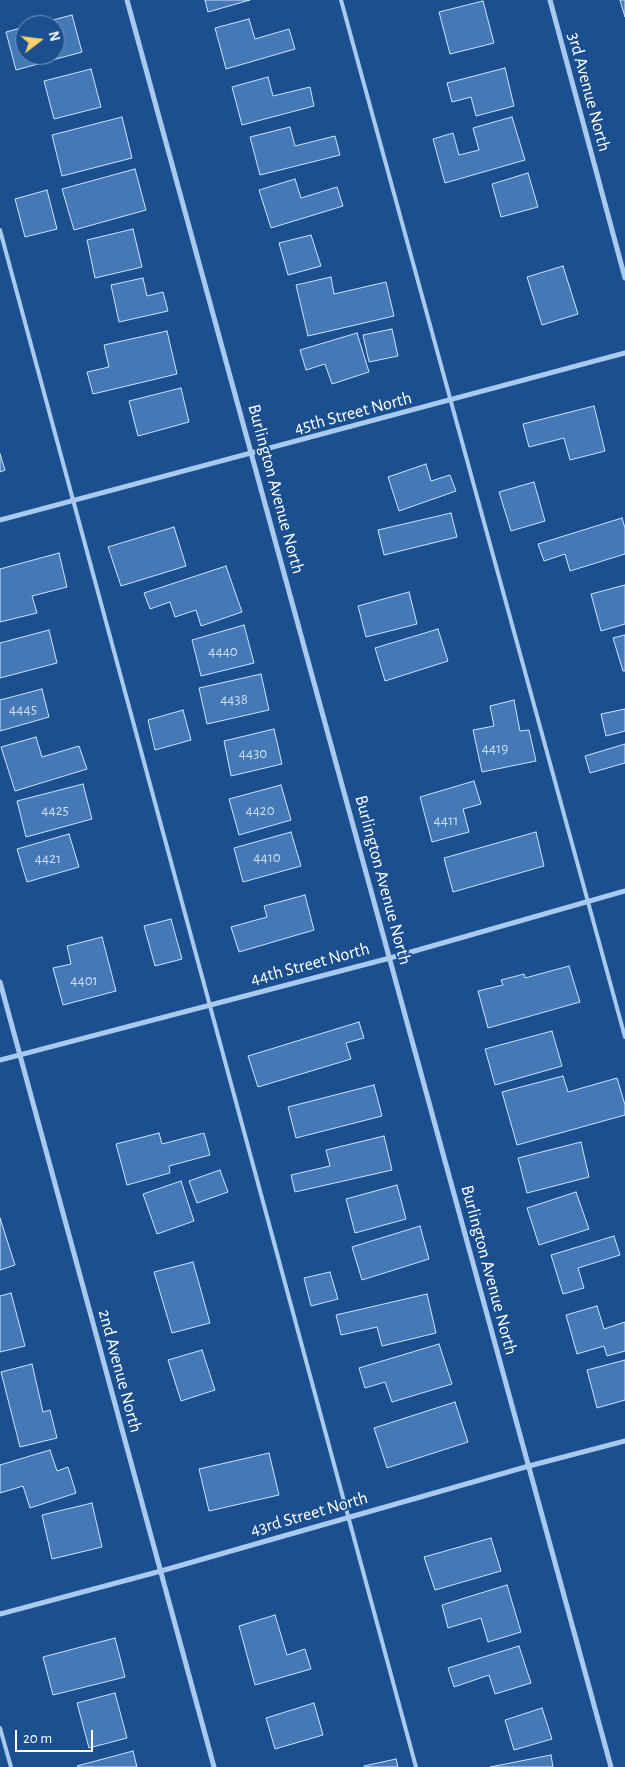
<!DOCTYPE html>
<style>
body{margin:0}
#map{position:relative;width:625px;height:1767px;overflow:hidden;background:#1b4f8f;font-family:"Alegreya Sans",sans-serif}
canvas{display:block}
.north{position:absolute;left:15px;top:15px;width:50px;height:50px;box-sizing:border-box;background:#1b4f8f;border:1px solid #7695bc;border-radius:50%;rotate:75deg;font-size:14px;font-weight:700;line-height:20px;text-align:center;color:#fff}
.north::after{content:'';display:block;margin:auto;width:18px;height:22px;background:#ffd166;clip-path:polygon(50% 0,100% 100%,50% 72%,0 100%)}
.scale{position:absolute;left:15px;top:1730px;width:78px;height:22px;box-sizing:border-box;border:2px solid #fff;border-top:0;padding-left:6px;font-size:15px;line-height:18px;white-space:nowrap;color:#fff;-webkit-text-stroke:4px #1b4f8f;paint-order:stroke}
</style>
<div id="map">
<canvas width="625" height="1767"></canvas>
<div class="north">N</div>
<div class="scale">20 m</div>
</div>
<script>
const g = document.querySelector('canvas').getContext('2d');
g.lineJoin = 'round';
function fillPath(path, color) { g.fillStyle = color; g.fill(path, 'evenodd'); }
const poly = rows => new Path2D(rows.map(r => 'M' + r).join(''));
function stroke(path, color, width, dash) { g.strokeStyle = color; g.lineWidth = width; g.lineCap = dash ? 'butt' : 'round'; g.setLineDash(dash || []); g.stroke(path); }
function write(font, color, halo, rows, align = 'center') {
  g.font = font + ' "Alegreya Sans",sans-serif'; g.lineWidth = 4; g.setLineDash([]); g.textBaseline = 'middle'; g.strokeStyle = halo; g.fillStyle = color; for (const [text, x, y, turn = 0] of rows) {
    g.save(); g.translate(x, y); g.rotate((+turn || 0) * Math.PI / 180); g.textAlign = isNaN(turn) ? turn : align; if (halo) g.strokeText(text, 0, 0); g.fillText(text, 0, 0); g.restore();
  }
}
const building = poly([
 [205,0,250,0,208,12,205,0],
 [620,0,625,0,625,17,620,0],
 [483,1,494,43,450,54,439,12,483,1],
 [72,15,82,52,16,70,6,32,25,27,25,55,55,55,55,25,34,25,72,15],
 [249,19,255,39,289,29,295,49,226,69,215,28,249,19],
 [505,68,514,106,476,116,471,97,452,102,447,83,505,68],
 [91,69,101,107,54,119,44,81,91,69],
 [268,77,273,96,310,87,314,106,242,125,232,87,268,77],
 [122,117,132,158,62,176,52,135,122,117],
 [512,117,525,160,445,183,433,139,453,133,459,155,479,150,473,128,512,117],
 [290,127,295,146,335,136,340,155,260,175,250,137,290,127],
 [135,169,146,210,74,230,62,189,135,169],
 [528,173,538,207,501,217,492,184,528,173],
 [295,179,301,198,337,187,343,206,271,228,259,190,295,179],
 [47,190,57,229,25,237,15,199,47,190],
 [133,229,142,267,95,278,87,240,133,229],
 [311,235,321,266,288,275,279,243,311,235],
 [563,266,578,314,542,325,527,277,563,266],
 [331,277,334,294,386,282,394,316,308,336,296,285,331,277],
 [143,278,147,296,163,292,168,311,119,322,111,285,143,278],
 [392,329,398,356,369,362,363,335,392,329],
 [167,331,177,374,93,394,87,372,109,367,104,345,167,331],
 [357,333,369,372,332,384,325,364,306,370,300,350,357,333],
 [181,388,189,422,138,436,129,401,181,388],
 [594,406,605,451,570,460,564,438,529,447,523,424,594,406],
 [0,454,5,470,0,472,0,454],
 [426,464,431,481,450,475,456,491,399,511,388,477,426,464],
 [534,482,545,521,511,531,499,492,534,482],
 [451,513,457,537,384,555,378,530,451,513],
 [622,518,625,528,625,554,570,571,565,554,544,561,538,544,622,518],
 [174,527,186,566,121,586,108,547,174,527],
 [59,553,67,587,32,596,37,613,0,622,0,569,59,553],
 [226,566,242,612,201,626,196,610,175,617,170,602,150,609,144,593,226,566],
 [625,585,625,624,601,631,591,594,625,585],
 [409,592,417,624,366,637,358,606,409,592],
 [244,625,254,663,201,676,192,640,244,625],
 [438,629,448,661,385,681,375,648,438,629],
 [49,630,57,663,0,678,0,643,49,630],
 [625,635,625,671,623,671,613,638,625,635],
 [261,674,269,710,207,724,199,688,261,674],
 [42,689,49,717,0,731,0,700,42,689],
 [514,700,520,731,529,730,536,761,482,772,473,730,494,726,490,706,514,700],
 [625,709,625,731,606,736,601,714,625,709],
 [183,710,191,740,155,750,148,720,183,710],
 [274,729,282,764,231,776,224,741,274,729],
 [36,737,42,757,79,746,87,769,15,791,1,747,36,737],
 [625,744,625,763,590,773,585,756,625,744],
 [474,781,481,804,463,809,469,832,432,842,420,797,474,781],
 [83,784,92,819,26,837,17,801,83,784],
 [281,785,291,820,239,835,229,799,281,785],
 [291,832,301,866,243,882,234,848,291,832],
 [536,832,544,866,453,892,444,858,536,832],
 [69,834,79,867,27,882,17,849,69,834],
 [305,895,314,930,239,952,231,927,267,917,264,906,305,895],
 [171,919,182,959,155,966,144,926,171,919],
 [102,937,116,991,63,1005,53,968,71,964,67,946,102,937],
 [569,966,580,1002,488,1028,478,991,503,985,501,980,524,974,525,978,569,966],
 [359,1022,364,1038,346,1043,351,1059,258,1087,248,1056,359,1022],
 [552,1031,562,1066,495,1085,485,1049,552,1031],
 [563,1076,568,1092,617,1078,625,1105,625,1115,517,1145,502,1092,563,1076],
 [374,1085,382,1116,296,1138,288,1107,374,1085],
 [159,1133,162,1144,204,1133,210,1155,169,1166,170,1173,127,1185,116,1144,159,1133],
 [384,1136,392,1170,295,1192,291,1175,330,1166,326,1150,384,1136],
 [581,1142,589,1177,527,1193,518,1158,581,1142],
 [220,1170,228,1192,197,1203,189,1181,220,1170],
 [181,1181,194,1221,157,1234,143,1194,181,1181],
 [397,1185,406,1219,355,1233,346,1199,397,1185],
 [576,1192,589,1229,539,1245,527,1208,576,1192],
 [0,1218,15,1265,0,1270,0,1218],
 [420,1226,429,1259,362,1280,352,1247,420,1226],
 [614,1236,620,1255,578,1268,584,1288,563,1294,551,1255,614,1236],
 [193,1262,210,1323,172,1333,154,1272,193,1262],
 [330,1272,338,1299,311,1306,304,1278,330,1272],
 [11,1293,25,1346,0,1352,0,1296,11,1293],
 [427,1294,436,1333,382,1346,377,1327,341,1335,336,1315,427,1294],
 [597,1306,604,1329,625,1322,625,1351,607,1356,604,1346,577,1354,566,1315,597,1306],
 [439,1344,452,1384,392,1402,385,1382,365,1388,359,1368,439,1344],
 [202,1350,215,1390,181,1401,168,1360,202,1350],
 [625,1360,625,1400,597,1408,587,1370,625,1360],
 [32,1364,43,1412,50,1410,57,1438,20,1447,1,1372,32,1364],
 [455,1402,468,1442,387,1468,374,1428,455,1402],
 [50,1450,57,1471,68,1467,76,1493,30,1508,23,1486,0,1493,0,1465,50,1450],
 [269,1453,279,1495,209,1511,199,1469,269,1453],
 [92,1503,102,1547,52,1559,42,1515,92,1503],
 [491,1538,501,1571,435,1590,424,1557,491,1538],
 [507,1585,521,1632,488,1642,481,1618,448,1628,442,1605,507,1585],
 [275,1615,287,1655,305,1649,311,1669,255,1685,239,1626,275,1615],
 [115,1638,125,1677,53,1695,43,1657,115,1638],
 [519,1646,531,1683,495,1694,489,1675,454,1687,448,1668,519,1646],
 [115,1693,127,1738,89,1748,77,1703,115,1693],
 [314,1703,323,1735,275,1749,266,1718,314,1703],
 [542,1708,552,1739,514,1750,505,1720,542,1708],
 [133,1751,137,1767,78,1767,77,1766,133,1751],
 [551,1755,553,1767,490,1767,551,1755],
 [396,1759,398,1767,364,1767,364,1766,396,1759]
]);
fillPath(building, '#4478b7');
stroke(building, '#cfe3fa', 1);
stroke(poly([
 [341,0,625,1037],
 [0,230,416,1767],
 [0,1728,11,1767]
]), '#a9c9ee', 4);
stroke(poly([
 [127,0,611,1767],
 [550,0,625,278],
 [0,520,625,353],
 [0,982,214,1767],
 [0,1060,390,958,625,891],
 [0,1614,161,1571,529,1466,625,1441]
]), '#a9c9ee', 5);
write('15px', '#d0dded', null, [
 ["4440",223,651],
 ["4438",234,699],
 ["4445",23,709],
 ["4419",495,748],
 ["4430",253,753],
 ["4425",55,810],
 ["4420",260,810],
 ["4411",446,820],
 ["4410",267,857],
 ["4421",48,858],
 ["4401",84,980]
]);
write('18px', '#fff', '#1b4f8f', [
 ["3rd Avenue North",589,92,75],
 ["45th Street North",353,413,-15],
 ["Burlington Avenue North",276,489,75],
 ["Burlington Avenue North",383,880,75],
 ["44th Street North",310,964,-15],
 ["Burlington Avenue North",489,1270,75],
 ["2nd Avenue North",120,1371,75],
 ["43rd Street North",309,1514,-16]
]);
</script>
